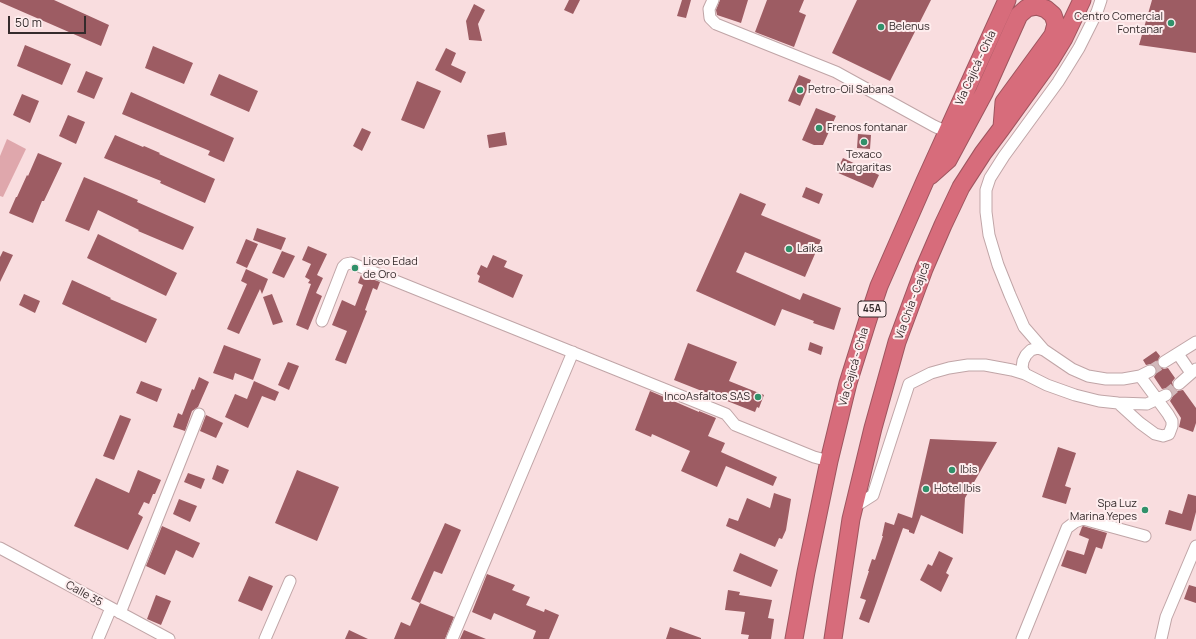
<!DOCTYPE html>
<meta charset="utf-8">
<style>
body{margin:0}
#map{position:relative;width:1196px;height:639px;overflow:hidden;background:#f9dddf;font-family:Manrope,sans-serif}
canvas{display:block}
.scale{position:absolute;left:8px;top:16px;width:78px;height:18px;box-sizing:border-box;border:2px solid #352b2c;border-top:0;padding-left:5px;font-size:12px;line-height:14px;white-space:nowrap;color:#352b2c;-webkit-text-stroke:3px #feedee;paint-order:stroke}
</style>
<div id="map">
<canvas width="1196" height="639"></canvas>
<div class="scale">50 m</div>
</div>
<script>
const g = document.querySelector('canvas').getContext('2d');
g.lineJoin = 'round';
function fillPath(path, color) { g.fillStyle = color; g.fill(path, 'evenodd'); }
const poly = rows => new Path2D(rows.map(r => 'M' + r).join(''));
function stroke(path, color, width, dash) { g.strokeStyle = color; g.lineWidth = width; g.lineCap = dash ? 'butt' : 'round'; g.setLineDash(dash || []); g.stroke(path); }
function write(font, color, halo, rows, align = 'center') {
  g.font = font + ' Manrope,sans-serif'; g.lineWidth = 4; g.setLineDash([]); g.textBaseline = 'middle'; g.strokeStyle = halo; g.fillStyle = color; for (const [text, x, y, turn = 0] of rows) {
    g.save(); g.translate(x, y); g.rotate((+turn || 0) * Math.PI / 180); g.textAlign = isNaN(turn) ? turn : align; if (halo) g.strokeText(text, 0, 0); g.fillText(text, 0, 0); g.restore();
  }
}
fillPath(poly([
 [7,139,26,149,3,197,0,196,0,156]
]), '#dfa7ac');
fillPath(poly([
 [0,0,54,0,109,25,101,46,0,2],
 [569,0,580,0,573,14,564,10],
 [682,0,691,0,686,18,677,16],
 [720,0,748,0,741,23,717,15,716,10],
 [767,0,804,0,799,12,806,15,794,47,755,32],
 [857,0,931,0,890,81,832,53],
 [1152,0,1196,0,1196,53,1139,45],
 [474,4,485,10,478,24,482,41,469,40,466,21],
 [25,45,71,64,62,85,17,66],
 [153,46,193,63,184,84,145,68],
 [446,48,456,53,451,65,466,72,461,83,435,70],
 [86,71,103,78,94,99,77,92],
 [219,74,258,91,249,112,210,95],
 [799,75,811,80,800,106,788,101],
 [417,81,441,91,424,129,401,120],
 [131,92,234,138,224,162,208,155,210,151,122,114],
 [22,94,39,101,30,123,13,115],
 [816,108,836,116,823,145,814,145,802,140],
 [68,115,85,122,76,144,59,136],
 [362,128,371,132,362,151,353,146],
 [505,132,507,145,489,148,487,135],
 [858,134,871,135,870,149,857,148],
 [115,135,143,147,144,146,160,153,159,154,215,179,205,203,160,183,161,181,104,158],
 [38,153,62,163,44,201,42,201,33,223,9,213,16,197,17,197,27,175,28,176],
 [843,158,879,175,873,188,836,172],
 [84,177,122,193,138,200,137,202,194,227,183,250,138,231,139,230,98,210,89,231,65,221],
 [806,187,823,194,819,204,802,197],
 [740,193,766,204,761,215,821,240,805,277,745,252,736,272,800,300,803,293,841,308,834,330,813,323,814,321,782,309,775,326,696,291],
 [257,228,286,238,281,250,253,240],
 [98,234,177,273,166,296,87,258],
 [246,239,258,244,247,268,236,263],
 [308,246,327,254,317,275,323,278,316,293,322,296,308,330,296,325,311,284,308,283,310,280,305,277,311,264,302,260],
 [3,251,13,255,0,282,0,257],
 [282,251,295,256,284,278,272,273],
 [493,255,507,261,504,267,523,275,513,298,478,282,480,276,477,274,481,265,487,268],
 [246,269,268,279,262,294,260,289,239,334,227,329,247,284,241,281],
 [361,275,380,282,377,290,373,288,365,310,367,311,346,364,335,360,347,331,332,325,342,300,355,306,363,285,358,283],
 [72,280,111,298,110,299,157,319,146,343,62,304],
 [24,294,40,301,35,313,19,305],
 [272,294,283,322,273,325,263,297],
 [810,342,823,347,821,355,808,350],
 [688,343,737,362,729,381,764,395,759,408,757,407,755,412,674,380],
 [224,345,261,359,253,380,235,373,233,380,213,373],
 [1156,351,1160,356,1157,362,1158,366,1164,369,1168,368,1175,378,1172,382,1174,388,1177,391,1183,390,1196,408,1196,423,1193,432,1179,427,1181,418,1170,401,1173,396,1172,392,1167,388,1162,389,1154,377,1157,372,1156,368,1151,364,1146,365,1143,360],
 [288,362,299,366,289,390,278,385],
 [199,377,209,382,198,407,192,411,185,431,173,427,178,413,182,415,192,389,194,390],
 [141,381,162,389,157,402,136,393],
 [254,381,279,392,275,401,262,396,248,428,225,417,235,394,247,399],
 [650,391,699,412,699,411,716,418,708,436,725,443,721,452,777,477,773,486,726,466,717,487,681,471,690,451,652,434,651,437,635,430],
 [120,415,131,419,114,460,103,456],
 [206,415,223,423,216,438,200,431],
 [930,439,997,442,965,498,963,534,921,515,914,534,909,532,909,530,903,528,869,623,859,619,866,600,860,598,869,571,868,571,872,559,875,560,883,536,882,536,885,522,894,525,898,513,912,518],
 [1058,447,1076,453,1065,486,1071,488,1066,504,1042,497],
 [217,465,229,470,223,484,212,479],
 [138,470,161,480,155,494,153,494,149,504,144,502,138,514,143,517,128,550,74,526,96,478,129,493],
 [297,470,339,487,317,541,275,523],
 [188,473,205,479,201,489,184,482],
 [774,493,791,499,786,530,782,539,779,538,775,547,726,526,729,518,738,521,747,498,770,508],
 [1188,494,1196,496,1196,512,1191,531,1165,524,1169,510,1182,514],
 [179,499,197,506,190,522,173,514],
 [445,523,461,530,442,574,434,571,420,603,454,617,445,639,394,639,401,622,410,626,420,603,411,599],
 [162,526,200,543,193,558,176,550,165,575,146,566],
 [1083,526,1107,533,1102,549,1096,547,1086,574,1061,566,1067,550,1084,555,1089,539,1079,535,1082,527],
 [939,551,953,558,946,573,949,575,941,592,920,580,928,564,932,566],
 [740,553,778,570,771,587,733,571],
 [487,574,515,585,512,590,530,597,526,605,544,612,545,609,559,615,549,639,533,639,536,631,494,613,491,620,472,612],
 [249,576,273,586,262,611,238,601],
 [1189,585,1196,587,1196,603,1184,599],
 [728,590,740,592,739,595,772,600,768,618,774,619,771,639,748,639,749,635,741,634,745,612,725,610],
 [156,595,171,601,161,625,147,619],
 [670,627,701,638,701,639,666,639],
 [349,630,368,639,345,639],
 [464,630,486,639,460,639]
]), '#9d5c63');
stroke(poly([
 [1150,371,1164,362],
 [1166,395,1179,384]
]), '#d2b9bb', 11, [11, 5.5]);
const minor = poly([
 [713,0,709,9,710,18,716,24,836,72,934,126,947,132],
 [1101,0,1097,12,1079,48,1058,82,1004,156,990,178,986,190,986,212,989,235,998,265,1010,295,1024,327,1044,350,1072,369,1088,376,1106,379,1123,379,1140,376,1150,371],
 [322,321,343,267,346,264,351,263,726,414,735,425,814,457,829,461],
 [1178,354,1191,373],
 [1164,362,1196,342],
 [1025,374,1022,368,1023,361,1026,355,1031,350,1038,348,1044,350],
 [1179,384,1196,369],
 [1118,403,1140,423,1155,434,1163,436,1169,434,1172,426,1172,421,1168,414,1140,376],
 [854,507,873,495,909,384,931,373,949,368,968,365,985,365,1012,370,1025,374,1047,385,1075,395,1099,401,1118,403,1147,404,1166,395],
 [0,548,169,639],
 [120,613,199,414],
 [98,639,111,608],
 [265,639,290,581],
 [452,639,573,352],
 [1022,639,1067,528,1075,522,1083,519,1145,536],
 [1161,639,1166,617,1196,546]
]);
const highway = poly([
 [930,176,948,160,984,93,1019,15,1027,8,1037,6,1046,9,1053,15,1056,24,1053,35,1004,102,1002,127],
 [794,639,806,572,829,461,848,383,870,313,879,286,925,181,1007,0],
 [833,639,851,519,873,428,897,342,924,269,943,225,961,187,983,153,1001,129,1050,61,1064,38,1082,0]
]);
stroke(minor, '#c0a5a7', 13);
stroke(highway, '#9e555f', 19);
stroke(minor, '#fff', 11);
stroke(highway, '#d76c7b', 17);
for (const [x, y, r, color] of [
 [1171,23,4,"#31916a"],
 [881,27,4,"#31916a"],
 [800,90,4,"#31916a"],
 [819,128,4,"#31916a"],
 [864,142,4,"#31916a"],
 [789,249,4,"#31916a"],
 [355,268,4,"#31916a"],
 [758,397,4,"#31916a"],
 [952,470,4,"#31916a"],
 [926,489,4,"#31916a"],
 [1145,510,4,"#31916a"]
]) { const dot = new Path2D(); dot.arc(x, y, r, 0, 2 * Math.PI); g.fillStyle = color; g.fill(dot); stroke(dot, '#feedee', 1.5); }
for (const [x, y, w] of [
 [872,309,28]
]) { const box = new Path2D(); box.roundRect(x - w / 2, y - 8, w, 16, 3); g.fillStyle = '#feedee'; g.fill(box); stroke(box, '#352b2c', 1); }
write('bold 10px', '#352b2c', null, [
 ["45A",872,309]
]);
write('11px', '#352b2c', '#feedee', [
 ["Centro Comercial",1163,17,"right"],
 ["Fontanar",1163,30,"right"],
 ["Belenus",889,27],
 ["Petro-Oil Sabana",808,90],
 ["Frenos fontanar",827,128],
 ["Texaco",864,155,"center"],
 ["Margaritas",864,168,"center"],
 ["Laika",797,249],
 ["Liceo Edad",363,262],
 ["de Oro",363,275],
 ["IncoAsfaltos SAS",750,397,"right"],
 ["Ibis",960,470],
 ["Hotel Ibis",934,489],
 ["Spa Luz",1137,504,"right"],
 ["Marina Yepes",1137,517,"right"]
], 'left');
write('11px', '#352b2c', '#feedee', [
 ["Vía Cajicá - Chía",976,68,-65],
 ["Vía Chía - Cajicá",913,301,-70],
 ["Vía Cajicá - Chía",854,367,-74],
 ["Calle 35",84,594,29]
]);
</script>
